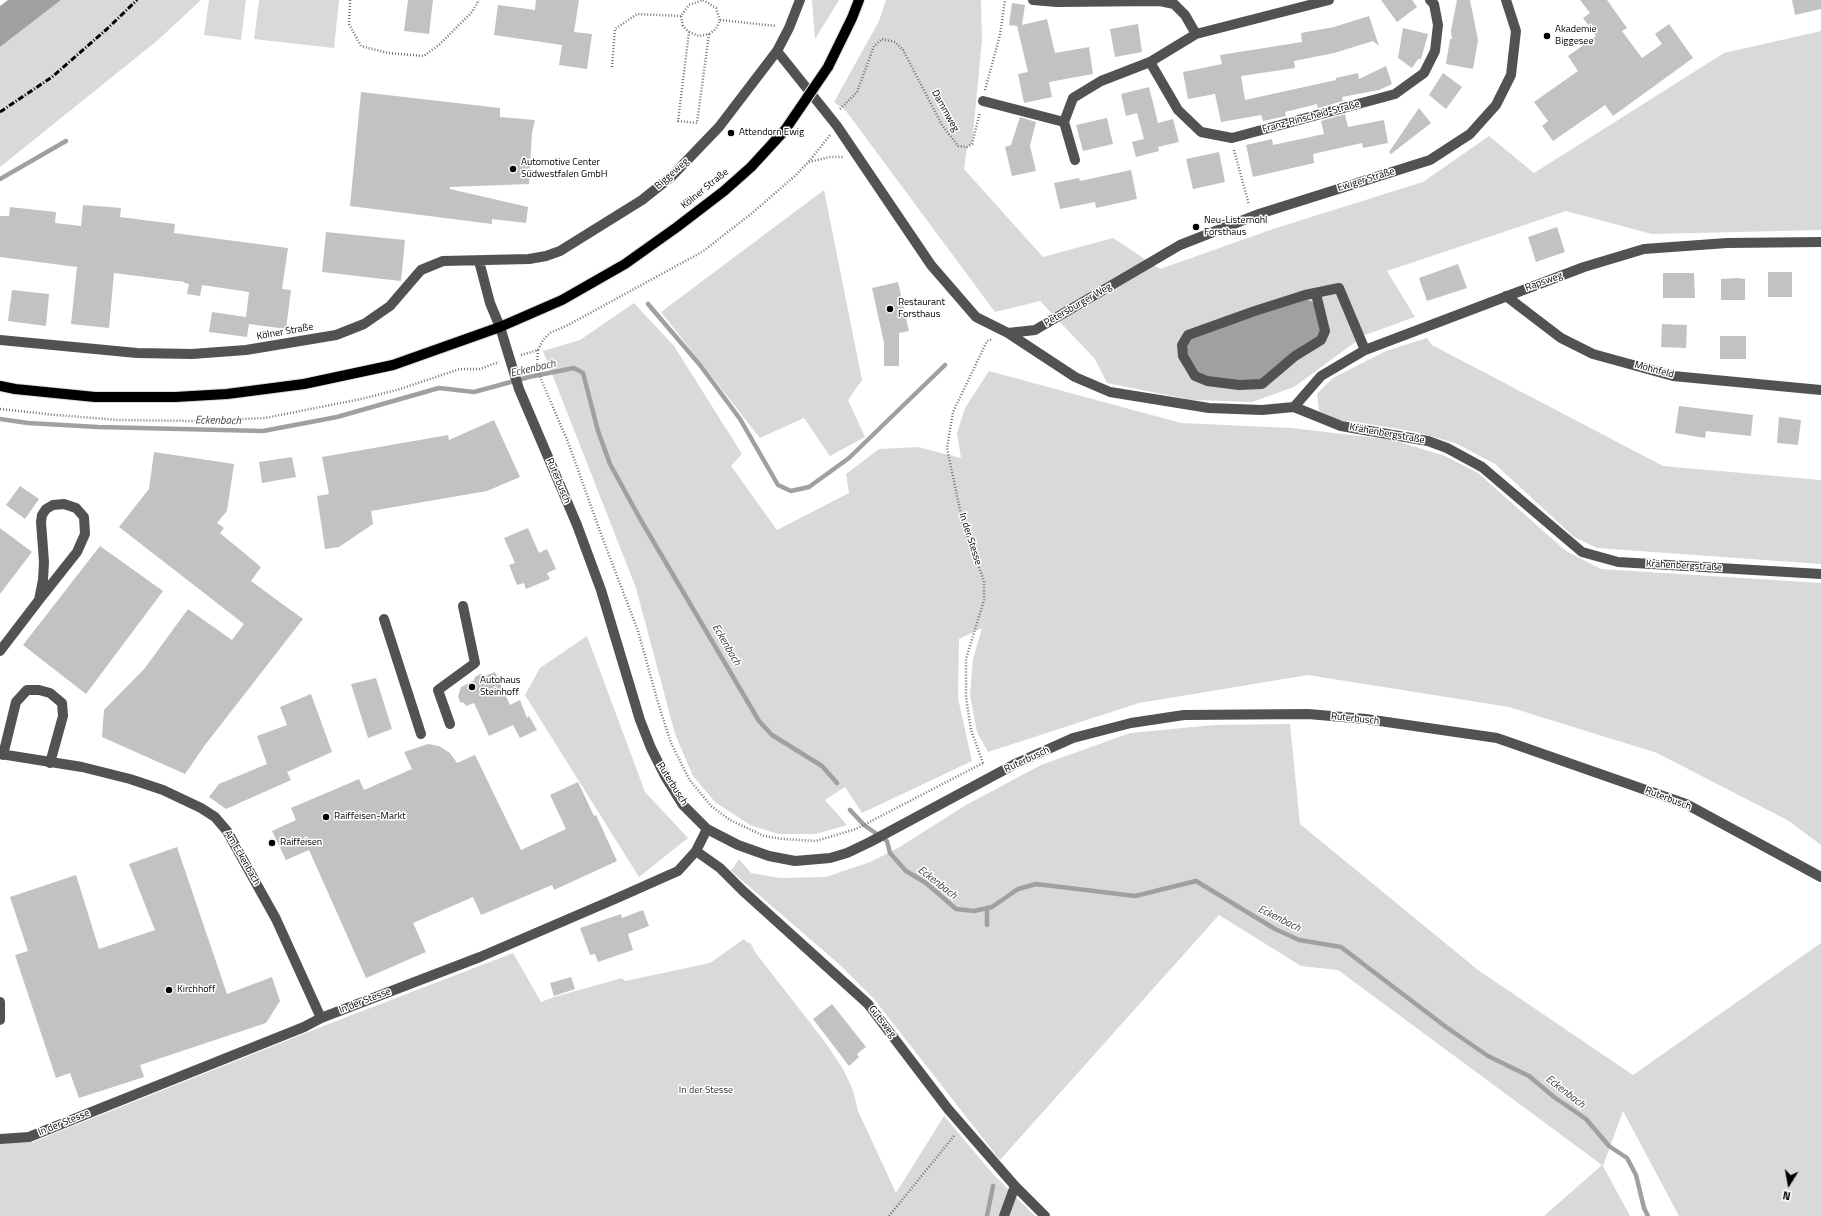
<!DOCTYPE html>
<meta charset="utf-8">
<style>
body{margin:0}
#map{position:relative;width:1821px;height:1216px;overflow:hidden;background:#fff;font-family:"Titillium Web",sans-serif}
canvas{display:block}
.north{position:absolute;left:1769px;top:1164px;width:40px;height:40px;-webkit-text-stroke:3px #fff;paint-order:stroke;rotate:191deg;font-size:11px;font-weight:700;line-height:16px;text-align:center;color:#000}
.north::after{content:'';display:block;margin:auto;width:14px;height:18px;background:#000;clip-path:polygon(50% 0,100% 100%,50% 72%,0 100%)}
</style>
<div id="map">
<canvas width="1821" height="1216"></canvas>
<div class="north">N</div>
</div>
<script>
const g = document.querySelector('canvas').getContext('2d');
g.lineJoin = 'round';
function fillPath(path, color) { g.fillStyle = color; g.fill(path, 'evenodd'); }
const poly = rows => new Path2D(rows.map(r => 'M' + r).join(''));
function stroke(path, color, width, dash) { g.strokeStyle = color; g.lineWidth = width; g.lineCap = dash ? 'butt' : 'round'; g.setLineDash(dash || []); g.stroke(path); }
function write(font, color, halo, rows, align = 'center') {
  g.font = font + ' "Titillium Web",sans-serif'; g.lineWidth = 3; g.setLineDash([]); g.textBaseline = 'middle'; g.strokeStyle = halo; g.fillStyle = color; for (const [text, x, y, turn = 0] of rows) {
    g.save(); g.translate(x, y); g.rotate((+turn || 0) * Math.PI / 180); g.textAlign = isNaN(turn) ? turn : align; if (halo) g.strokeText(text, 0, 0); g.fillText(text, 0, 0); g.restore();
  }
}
fillPath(poly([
 [61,0,201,0,158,40,0,167,0,47],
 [209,0,246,0,241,40,204,35],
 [259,0,339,0,334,48,254,39],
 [812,0,839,0,815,39,812,1],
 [886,0,981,0,982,40,972,144,967,147,964,169,1043,257,1113,238,1160,269,1276,228,1423,182,1489,136,1534,173,1724,53,1821,31,1821,230,1652,234,1566,211,1387,271,1415,317,1365,335,1294,387,1252,402,1192,400,1107,383,1095,359,1040,301,995,312,846,111,834,102,879,21],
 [824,190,862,380,848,400,865,437,830,456,804,418,760,438,661,312],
 [634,303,674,346,742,454,731,466,777,530,849,493,846,474,879,449,918,447,961,458,957,433,965,408,989,371,1181,423,1292,428,1393,440,1445,456,1478,473,1566,551,1601,569,1821,583,1821,845,1789,821,1657,753,1509,707,1308,675,1139,703,988,752,977,732,970,695,973,659,982,628,959,639,958,698,972,761,862,813,845,787,825,800,847,825,816,834,778,834,750,825,715,802,693,776,675,734,636,588,543,351,580,340],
 [1427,338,1432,345,1663,466,1821,480,1821,564,1597,548,1574,537,1495,464,1455,443,1416,432,1357,422,1334,420,1319,411,1317,394,1333,378,1386,351],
 [587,636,645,792,688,838,639,877,525,695,540,668],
 [1290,724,1300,824,1478,970,1633,1075,1821,943,1821,1216,1679,1216,1623,1111,1603,1166,1630,1216,1544,1216,1602,1165,1338,970,1301,966,1219,915,1000,1160,874,999,839,964,731,871,739,859,751,873,780,878,826,877,870,862,898,848,966,805,1041,765,1130,733,1214,725],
 [744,939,748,943,750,942,755,952,825,1042,843,1069,853,1090,858,1111,896,1193,944,1116,993,1174,1035,1216,0,1216,0,1142,33,1142,326,1025,513,953,541,1002,554,997,622,978,625,981,710,963]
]), '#d9d9d9');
fillPath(poly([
 [8,0,61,0,0,47,0,6],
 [1306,299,1314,303,1321,331,1318,337,1261,380,1239,382,1210,379,1200,374,1186,353,1186,343,1189,339]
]), '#a0a0a0');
stroke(poly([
 [0,179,66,141],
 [648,304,700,365,740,419,778,485,791,491,809,487,849,458,945,365],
 [0,419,28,423,98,427,263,431,337,417,439,388,474,392,529,377,574,368,583,373,598,431,610,464,639,517,759,721,772,735,822,766,837,783],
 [850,810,864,825,887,841,890,853,906,871,926,883,956,909,974,911,992,907,1018,889,1036,884,1135,896,1196,881,1275,929,1299,940,1341,947,1446,1027,1488,1056,1529,1076,1554,1097,1586,1119,1609,1146,1627,1158,1636,1175,1644,1208,1648,1216],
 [987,925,987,908],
 [987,1216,993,1186]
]), '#a0a0a0', 4.5);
fillPath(poly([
 [408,0,433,0,429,34,404,31],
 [536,0,579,0,574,32,592,34,587,69,559,65,562,45,494,35,498,5,535,10],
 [1381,0,1412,0,1417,7,1397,22],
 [1457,0,1470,0,1478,40,1473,69,1446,64,1450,39,1452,39,1451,31],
 [1580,0,1607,0,1627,28,1622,31,1642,58,1662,44,1655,34,1669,24,1693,58,1613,116,1605,105,1553,141,1542,126,1548,121,1534,102,1578,71,1568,56,1596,36,1583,18,1590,13],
 [1792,0,1821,0,1821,9,1795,15],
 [1012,3,1025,5,1022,25,1047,19,1055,53,1089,47,1093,74,1049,82,1052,97,1024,103,1018,74,1028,72,1017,26,1009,25],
 [1369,16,1379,46,1373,41,1334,53,1294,61,1295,68,1241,76,1245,100,1336,80,1336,78,1358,73,1359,79,1386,66,1392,84,1379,90,1342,97,1343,101,1318,108,1317,104,1285,112,1286,116,1263,121,1261,115,1221,122,1215,94,1188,99,1183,72,1222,64,1220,55,1302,42,1301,33,1334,27],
 [1138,24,1142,52,1115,57,1110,29],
 [1403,28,1428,34,1421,59,1418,59,1412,68,1398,58],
 [1443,73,1462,87,1446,109,1429,95],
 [1149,87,1158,123,1173,119,1179,142,1158,147,1159,151,1136,157,1132,142,1144,139,1137,113,1126,116,1121,94],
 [361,92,500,108,500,117,535,120,532,133,529,184,450,187,450,189,528,207,526,223,492,219,492,224,350,206],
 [1419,108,1431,123,1391,154,1389,152],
 [1345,114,1348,127,1384,120,1388,143,1363,148,1362,143,1313,154,1314,163,1253,177,1246,145,1272,139,1273,145,1324,134,1321,121],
 [1020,117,1036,122,1030,146,1036,171,1012,176,1005,147,1011,145],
 [1107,118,1113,144,1083,151,1076,125],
 [1219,152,1225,182,1193,189,1186,159],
 [1131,170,1137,199,1096,208,1095,202,1060,209,1054,183,1079,178,1080,181],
 [83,205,121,208,120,217,175,224,174,233,288,248,282,289,291,290,286,329,249,324,247,337,209,332,212,312,246,317,249,292,202,285,200,296,187,294,189,284,184,283,185,282,114,273,109,328,71,324,77,267,0,257,0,216,9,216,10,207,56,212,55,223,81,226],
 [1557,227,1565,252,1536,262,1528,237],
 [326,232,405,240,401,281,322,272],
 [1458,264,1467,288,1427,301,1419,278],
 [1768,272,1792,272,1792,297,1768,297],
 [1663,273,1694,273,1695,298,1663,298],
 [1737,278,1745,279,1745,300,1721,300,1721,279],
 [898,282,909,331,899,333,899,366,884,366,884,343,872,288],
 [12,290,49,294,46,326,8,321],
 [1662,324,1687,325,1686,348,1661,347],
 [1720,336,1746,336,1746,359,1720,359],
 [1679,406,1753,415,1751,436,1706,431,1705,438,1675,433],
 [1779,417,1801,420,1798,445,1777,443],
 [494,420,520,477,487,491,371,511,373,524,339,547,325,549,317,496,329,494,322,457,448,435,449,440],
 [154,452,234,464,227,511,217,523,224,528,220,533,261,567,251,581,303,619,205,745,185,774,102,737,104,710,145,668,188,609,232,640,244,624,119,527,149,489],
 [292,457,296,477,262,483,259,462],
 [20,486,39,499,25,519,6,505],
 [0,528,32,552,0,594],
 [528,528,539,553,547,549,556,569,547,573,550,579,526,589,524,583,517,585,509,565,515,563,504,538],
 [100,546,163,591,86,694,23,645],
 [495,672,510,705,520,700,527,718,529,716,537,730,520,738,513,725,489,736,474,703,466,706,464,703,460,702,458,696,461,687,473,681,475,677,480,674,485,676],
 [376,678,392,729,368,738,351,684],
 [311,694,332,752,287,772,291,780,226,809,209,797,219,784,267,764,257,736,287,725,280,707],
 [428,744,439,746,450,753,457,763,475,755,521,850,566,829,550,795,578,782,594,816,596,815,617,861,554,890,552,885,481,915,473,897,413,923,426,952,366,978,309,850,286,860,272,831,296,820,291,808,359,779,364,790,412,769,404,752],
 [177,847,227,994,272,977,280,1001,266,1023,140,1065,144,1077,79,1098,70,1073,56,1078,15,955,28,951,10,897,76,875,99,949,155,930,129,864],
 [643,910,649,926,628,934,633,950,598,962,595,954,590,955,580,928,621,914,622,918],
 [571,977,575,989,554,996,550,983],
 [832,1004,866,1047,857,1054,859,1057,849,1066,813,1019]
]), '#c2c2c2');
const major = poly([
 [828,67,852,18,859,0],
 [0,386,15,389,95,397,175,397,227,394,304,384,393,365,500,327,562,300,625,264,677,227,724,191,751,167,785,130]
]);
stroke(major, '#dbdbdb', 12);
stroke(poly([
 [350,0,349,24,361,46,388,53,424,56,440,44,472,12,479,0],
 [703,0,716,8,720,20,716,29,709,34],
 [720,20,776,26],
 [689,32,699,36,709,34,697,123,678,121,689,32,683,26,681,16,689,5,703,0],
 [612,67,615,29,637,14,681,16],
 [985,90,1000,35,1005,0],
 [840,109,857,92,874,46,882,39,895,42,903,50,942,125,958,146,967,147,972,144,980,112],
 [1234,150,1249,205],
 [809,162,830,157,843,157],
 [538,350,537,370,568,442,601,534,638,631,659,706,671,743,689,779,711,806,730,820,764,836,783,839,816,841,856,829,983,763],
 [521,355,538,350,543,340,550,333,568,325,702,252,751,214,796,175,811,159,830,135],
 [0,409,56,415,119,420,194,421,265,418,361,399,397,390,460,369,480,369,499,362],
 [983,763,971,730,966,697,966,659,984,600,984,581,963,524,947,448,953,412,987,341,993,339],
 [889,1216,954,1136]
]), '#747474', 2.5, [1, 2]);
stroke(poly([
 [1033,0,1057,2,1160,1,1174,4,1185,15,1196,34],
 [777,51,837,126,931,265,976,317,1008,333,1075,377,1110,392,1209,408,1262,410,1294,407,1341,426,1428,441,1447,448,1482,467,1582,552,1618,562,1821,574],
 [1150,62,1178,110,1201,132,1232,138,1395,94,1424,73,1435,51,1438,25,1434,4,1430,0],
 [983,101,1064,122],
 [1075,160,1064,122,1073,98,1101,81,1150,62,1196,34,1329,0],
 [479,261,490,303,500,327,519,389,577,525,601,590,640,720,651,748,665,776,683,805,707,829,738,845,769,856,795,861,830,858,847,853,870,842,1017,763,1073,738,1131,723,1184,715,1308,714,1366,719,1497,738,1686,804,1821,877],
 [1316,294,1325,331,1321,340,1295,356,1262,384,1239,385,1207,381,1195,376,1183,356,1182,345,1188,335,1255,311,1305,295,1339,288,1365,350],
 [1506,296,1561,338,1593,354,1673,376,1821,390],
 [1008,333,1035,330,1180,245,1259,214,1430,160,1470,134,1496,105,1511,75,1516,31,1506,0],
 [0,340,137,353,192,354,246,350,336,335,364,324,390,306,421,270,443,261,529,259,546,256,560,251,642,200,672,176,719,127,777,51,789,28,800,0],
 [1294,407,1321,376,1365,350,1584,267,1644,249,1727,243,1821,242],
 [384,619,421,734],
 [0,651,39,600,77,552,85,534,84,517,76,508,64,504,53,505,46,509,42,515,41,522,44,562,43,580,39,600],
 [450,724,438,690,475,663,463,606],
 [0,754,82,767,130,779,163,790,201,808,215,817,227,831,276,919,321,1018],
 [3,755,16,702,27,690,39,690,50,693,62,703,63,716,50,763],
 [696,851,720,868,742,890,868,1004,948,1109,1015,1186,1045,1216],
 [0,1002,0,1020],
 [0,1139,29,1137,304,1027,321,1018,480,957,615,899,678,871,696,851,707,829],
 [1004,1216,1015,1186]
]), '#525252', 10);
stroke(major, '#000', 10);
stroke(poly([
 [0,112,52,77,107,29,137,0]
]), '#000', 3, [6, 2, 1, 2]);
const majorBridge = poly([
 [785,130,828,67]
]);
stroke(majorBridge, '#dbdbdb', 12, []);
stroke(majorBridge, '#000', 10);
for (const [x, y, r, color] of [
 [1547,36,4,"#000"],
 [731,133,4,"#000"],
 [513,169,4,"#000"],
 [1196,227,4,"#000"],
 [890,309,4,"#000"],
 [472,687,4,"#000"],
 [326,817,4,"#000"],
 [272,843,4,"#000"],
 [169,990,4,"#000"]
]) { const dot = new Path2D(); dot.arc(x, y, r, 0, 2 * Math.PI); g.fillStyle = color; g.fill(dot); stroke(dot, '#fff', 1.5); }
write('10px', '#000', '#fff', [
 ["Akademie",1555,30],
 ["Biggesee",1555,42],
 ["Attendorn Ewig",739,133],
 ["Automotive Center",521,163],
 ["Südwestfalen GmbH",521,175],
 ["Neu-Listernohl",1204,221],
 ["Forsthaus",1204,233],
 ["Restaurant",898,303],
 ["Forsthaus",898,315],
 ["Autohaus",480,681],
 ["Steinhoff",480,693],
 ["Raiffeisen-Markt",334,817],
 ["Raiffeisen",280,843],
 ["Kirchhoff",177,990]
], 'left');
write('10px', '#000', '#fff', [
 ["Dammweg",945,111,61],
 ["Franz-Rinscheid-Straße",1311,117,-15],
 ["Biggeweg",672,174,-42],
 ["Ewiger Straße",1366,180,-17],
 ["Kölner Straße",705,189,-39],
 ["Rapsweg",1544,282,-20],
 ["Petersburger Weg",1078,305,-30],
 ["Kölner Straße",285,332,-10],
 ["Mohnfeld",1654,370,15],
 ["Krähenbergstraße",1387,434,10],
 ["Ruterbusch",558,481,67],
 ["In der Stesse",970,539,72],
 ["Krähenbergstraße",1684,566,3],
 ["Ruterbusch",1355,719,6],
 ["Ruterbusch",1027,760,-25],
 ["Ruterbusch",672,784,58],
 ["Ruterbusch",1668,799,21],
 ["Am Eckenbach",242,858,60],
 ["In der Stesse",365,1001,-21],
 ["Gutsweg",882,1022,52],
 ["In der Stesse",64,1123,-22]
]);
write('10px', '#303030', '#fff', [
 ["In der Stesse",706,1091]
]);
write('italic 11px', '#414141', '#fff', [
 ["Eckenbach",533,369,-13],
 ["Eckenbach",218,421,1],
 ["Eckenbach",726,645,60],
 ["Eckenbach",937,883,38],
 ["Eckenbach",1279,919,27],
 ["Eckenbach",1565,1092,38]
]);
</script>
